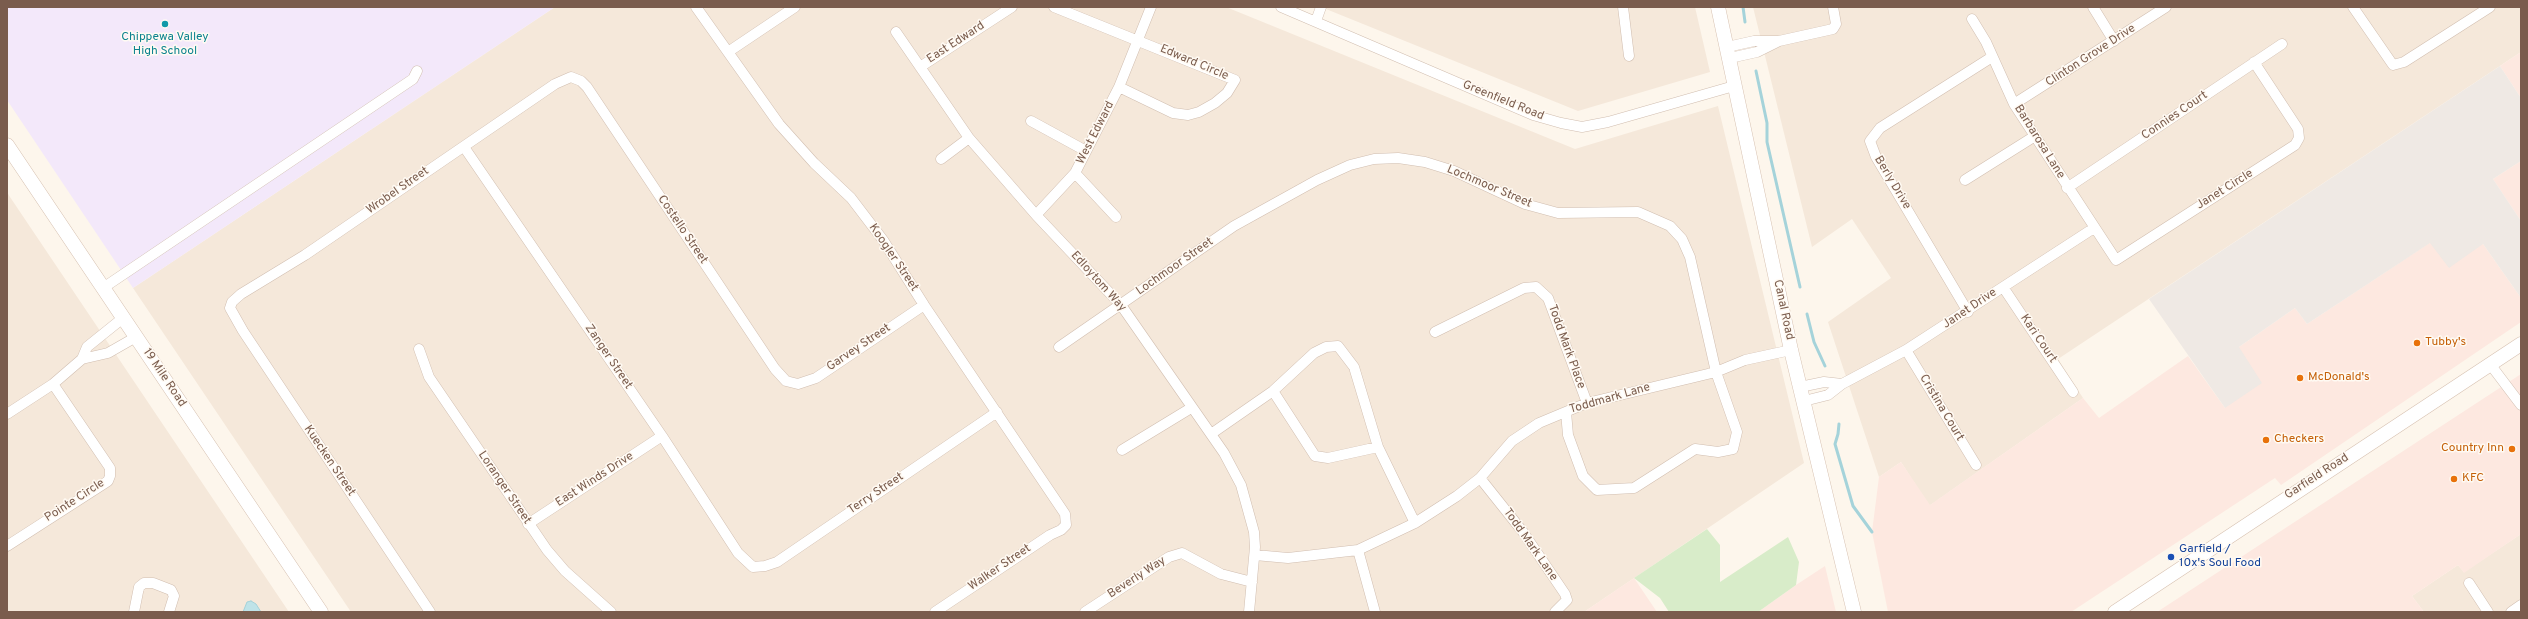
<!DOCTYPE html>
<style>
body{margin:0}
#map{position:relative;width:2528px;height:619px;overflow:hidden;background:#fdf6ec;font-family:Overpass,sans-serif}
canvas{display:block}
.frame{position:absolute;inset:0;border:8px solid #7a5c4d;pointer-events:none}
</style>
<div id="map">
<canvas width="2528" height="619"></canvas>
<div class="frame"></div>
</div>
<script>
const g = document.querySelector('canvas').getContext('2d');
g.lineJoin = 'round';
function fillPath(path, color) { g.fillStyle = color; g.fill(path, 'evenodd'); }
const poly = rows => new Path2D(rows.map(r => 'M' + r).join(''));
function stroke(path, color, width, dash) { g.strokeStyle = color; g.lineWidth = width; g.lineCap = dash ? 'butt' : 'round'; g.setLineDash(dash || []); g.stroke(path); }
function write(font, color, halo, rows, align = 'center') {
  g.font = font + ' Overpass,sans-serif'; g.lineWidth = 3; g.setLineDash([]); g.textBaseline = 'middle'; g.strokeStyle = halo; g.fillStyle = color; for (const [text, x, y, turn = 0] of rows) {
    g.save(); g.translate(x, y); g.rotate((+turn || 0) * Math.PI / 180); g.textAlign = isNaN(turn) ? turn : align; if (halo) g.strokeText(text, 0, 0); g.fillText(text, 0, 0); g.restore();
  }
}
fillPath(poly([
 [555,7,1226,7,1575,149,1718,106,1804,463,1584,612,351,612,133,288],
 [1321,7,1695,7,1710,72,1578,111],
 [1753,7,2521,7,2521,52,2058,359,2083,398,1929,506,1901,462,1879,477,1828,322,1891,278,1852,219,1812,247],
 [7,192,10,197,289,612,7,612],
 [2521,534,2521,612,2424,612,2412,596,2458,565,2464,572]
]), '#f5e8da');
fillPath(poly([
 [2521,52,2521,98,2500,66],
 [2521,161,2521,221,2493,179],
 [2431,242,2483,244,2521,298,2521,322,2281,485,2275,478,2071,612,1888,612,1872,532,1879,477,1901,462,1930,505,2083,398,2099,418,2188,356,2225,408,2239,347,2295,308,2307,324],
 [2521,374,2521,534,2464,573,2458,565,2412,596,2424,612,2157,612],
 [1825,566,1836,612,1758,612,1796,585],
 [1634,578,1657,612,1584,612]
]), '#fde8e0');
fillPath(poly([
 [2500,66,2521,98,2521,161,2493,179,2521,221,2521,298,2483,244,2449,268,2430,243,2307,324,2295,308,2239,347,2262,383,2225,408,2149,299]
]), '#efe9e4');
fillPath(poly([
 [7,7,555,7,133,288,7,100]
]), '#f3e8fa');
fillPath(poly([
 [1707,529,1720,545,1720,582,1788,537,1799,562,1796,585,1758,612,1669,612,1660,598,1634,578]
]), '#d8ecc9');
const water = poly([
 [251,601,256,604,261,612,243,612,247,602,251,601]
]);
fillPath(water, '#bfe3e8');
stroke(water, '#a5d3da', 1);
stroke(poly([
 [1743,7,1745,22],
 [1756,71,1767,123,1767,142,1800,287],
 [1807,314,1814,342,1825,366],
 [1839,424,1838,434,1835,444,1853,506,1872,532]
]), '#a5d3da', 3);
const street = poly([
 [696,7,779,124,814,163,851,198,883,240,924,305,1065,514,1066,525,1061,530,1050,535,935,612],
 [1054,7,1235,80,1227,93,1215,103,1199,112,1188,115,1173,113,1119,87],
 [1281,7,1533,115,1561,123,1582,127,1608,122,1734,86],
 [1623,7,1629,56],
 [2093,7,2114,41],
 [2353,7,2393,65,2404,62,2490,7],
 [1972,19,1986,42,2014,104,2116,260,2295,145,2299,138,2298,129,2254,62],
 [1316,21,1321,7],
 [896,32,969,138,1036,215,1121,305,1224,453,1241,485,1254,532,1255,547,1249,612],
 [1779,41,1833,29,1836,24,1833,7],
 [1727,47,1754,41,1779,41,1757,52,1730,58],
 [728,52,795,7],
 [920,67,1012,7],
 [2014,104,2166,7],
 [1031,121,1086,151],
 [464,147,662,436,738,553,753,567,765,566,777,562,997,412],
 [941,159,969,138],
 [1075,173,1116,217],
 [1965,180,2035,136],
 [2067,188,2282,44],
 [1036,215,1075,173,1119,87,1151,7],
 [2003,287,2073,392],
 [103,288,413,79,417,71],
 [1968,312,1876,157,1870,141,1880,128,1992,57],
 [123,318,87,347,82,359,108,353,136,337],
 [1435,332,1524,288,1536,287,1548,298,1587,403],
 [1059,347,1234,226,1317,180,1350,165,1374,159,1398,158,1425,162,1454,171,1525,204,1558,213,1638,212,1670,226,1682,239,1690,257,1716,372,1737,432,1733,449,1718,452,1695,449,1634,488,1597,490,1583,476,1568,435,1566,412],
 [419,349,429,377,547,550,565,571,611,612],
 [1906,350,1976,465],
 [2490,364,2521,405],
 [1842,384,1906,350,2094,228],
 [1800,387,1824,382,1842,384,1828,395,1804,401],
 [1273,391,1315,456,1328,458,1378,447],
 [7,414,53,384,82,359],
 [1211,434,1273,391,1314,353,1326,347,1338,346,1354,367,1378,447,1415,523],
 [1122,450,1191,408],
 [1480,478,1523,532,1565,594,1567,600,1555,612],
 [528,524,662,436],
 [7,546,108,481,110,476,110,468,53,384],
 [1358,550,1375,612],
 [1255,555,1288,558,1358,550,1415,523,1457,496,1480,478,1512,441,1539,423,1587,403,1716,372,1745,360,1791,350],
 [2469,583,2488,612],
 [134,612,139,587,144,583,153,583,171,590,174,596,169,612],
 [430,612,243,331,230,308,232,302,241,294,305,255,555,84,571,77,581,81,587,87,775,369,786,381,798,384,816,378,924,305],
 [1085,612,1169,557,1182,553,1221,574,1252,582],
 [2511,612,2521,605]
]);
const secondary = poly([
 [1718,7,1791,350,1854,612],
 [7,145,321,612],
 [2115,612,2521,344]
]);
stroke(street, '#d1beb0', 11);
stroke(secondary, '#d6c0b0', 15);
stroke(street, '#fff', 10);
stroke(secondary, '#fff', 14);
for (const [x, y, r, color] of [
 [165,24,4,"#0f9aa8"],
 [2417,343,4,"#e8710a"],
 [2300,378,4,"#e8710a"],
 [2266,440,4,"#e8710a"],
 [2512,449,4,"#e8710a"],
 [2454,479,4,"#e8710a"],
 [2171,557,4,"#1a4fb4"]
]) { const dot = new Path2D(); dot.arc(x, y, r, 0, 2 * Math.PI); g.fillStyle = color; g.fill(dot); stroke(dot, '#fffaf3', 1.5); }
write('12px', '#0d838f', '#fffaf3', [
 ["Chippewa Valley",165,38],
 ["High School",165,52]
]);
write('12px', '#7a5c4d', '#fffaf3', [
 ["East Edward",956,43,-33],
 ["Clinton Grove Drive",2091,56,-33],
 ["Edward Circle",1194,63,23],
 ["Greenfield Road",1503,101,22],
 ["Connies Court",2175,116,-34],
 ["West Edward",1096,133,-63],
 ["Barbarosa Lane",2039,142,58],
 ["Berly Drive",1892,183,59],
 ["Lochmoor Street",1489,187,23],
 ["Janet Circle",2225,190,-32],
 ["Wrobel Street",398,191,-35],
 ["Costello Street",682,230,56],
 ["Koogler Street",893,258,56],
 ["Lochmoor Street",1175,267,-35],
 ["Edloytom Way",1098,282,48],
 ["Janet Drive",1970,309,-34],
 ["Canal Road",1783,310,78],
 ["Kari Court",2038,339,56],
 ["Todd Mark Place",1566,347,70],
 ["Garvey Street",859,348,-34],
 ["Zanger Street",608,357,56],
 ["19 Mile Road",164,378,56],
 ["Toddmark Lane",1610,399,-16],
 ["Cristina Court",1941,408,59],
 ["Kuecken Street",329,461,56],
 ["Garfield Road",2317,477,-33],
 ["East Winds Drive",595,480,-33],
 ["Loranger Street",504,488,56],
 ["Terry Street",876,494,-34],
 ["Pointe Circle",75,501,-33],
 ["Todd Mark Lane",1530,545,55],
 ["Walker Street",1000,568,-34],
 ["Beverly Way",1137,578,-33]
]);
write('12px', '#c56008', '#fffaf3', [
 ["Tubby's",2425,343],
 ["McDonald's",2308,378],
 ["Checkers",2274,440],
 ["Country Inn",2504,449,"right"],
 ["KFC",2462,479]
], 'left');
write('12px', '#164399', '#fffaf3', [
 ["Garfield /",2179,550],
 ["10x's Soul Food",2179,564]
], 'left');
</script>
